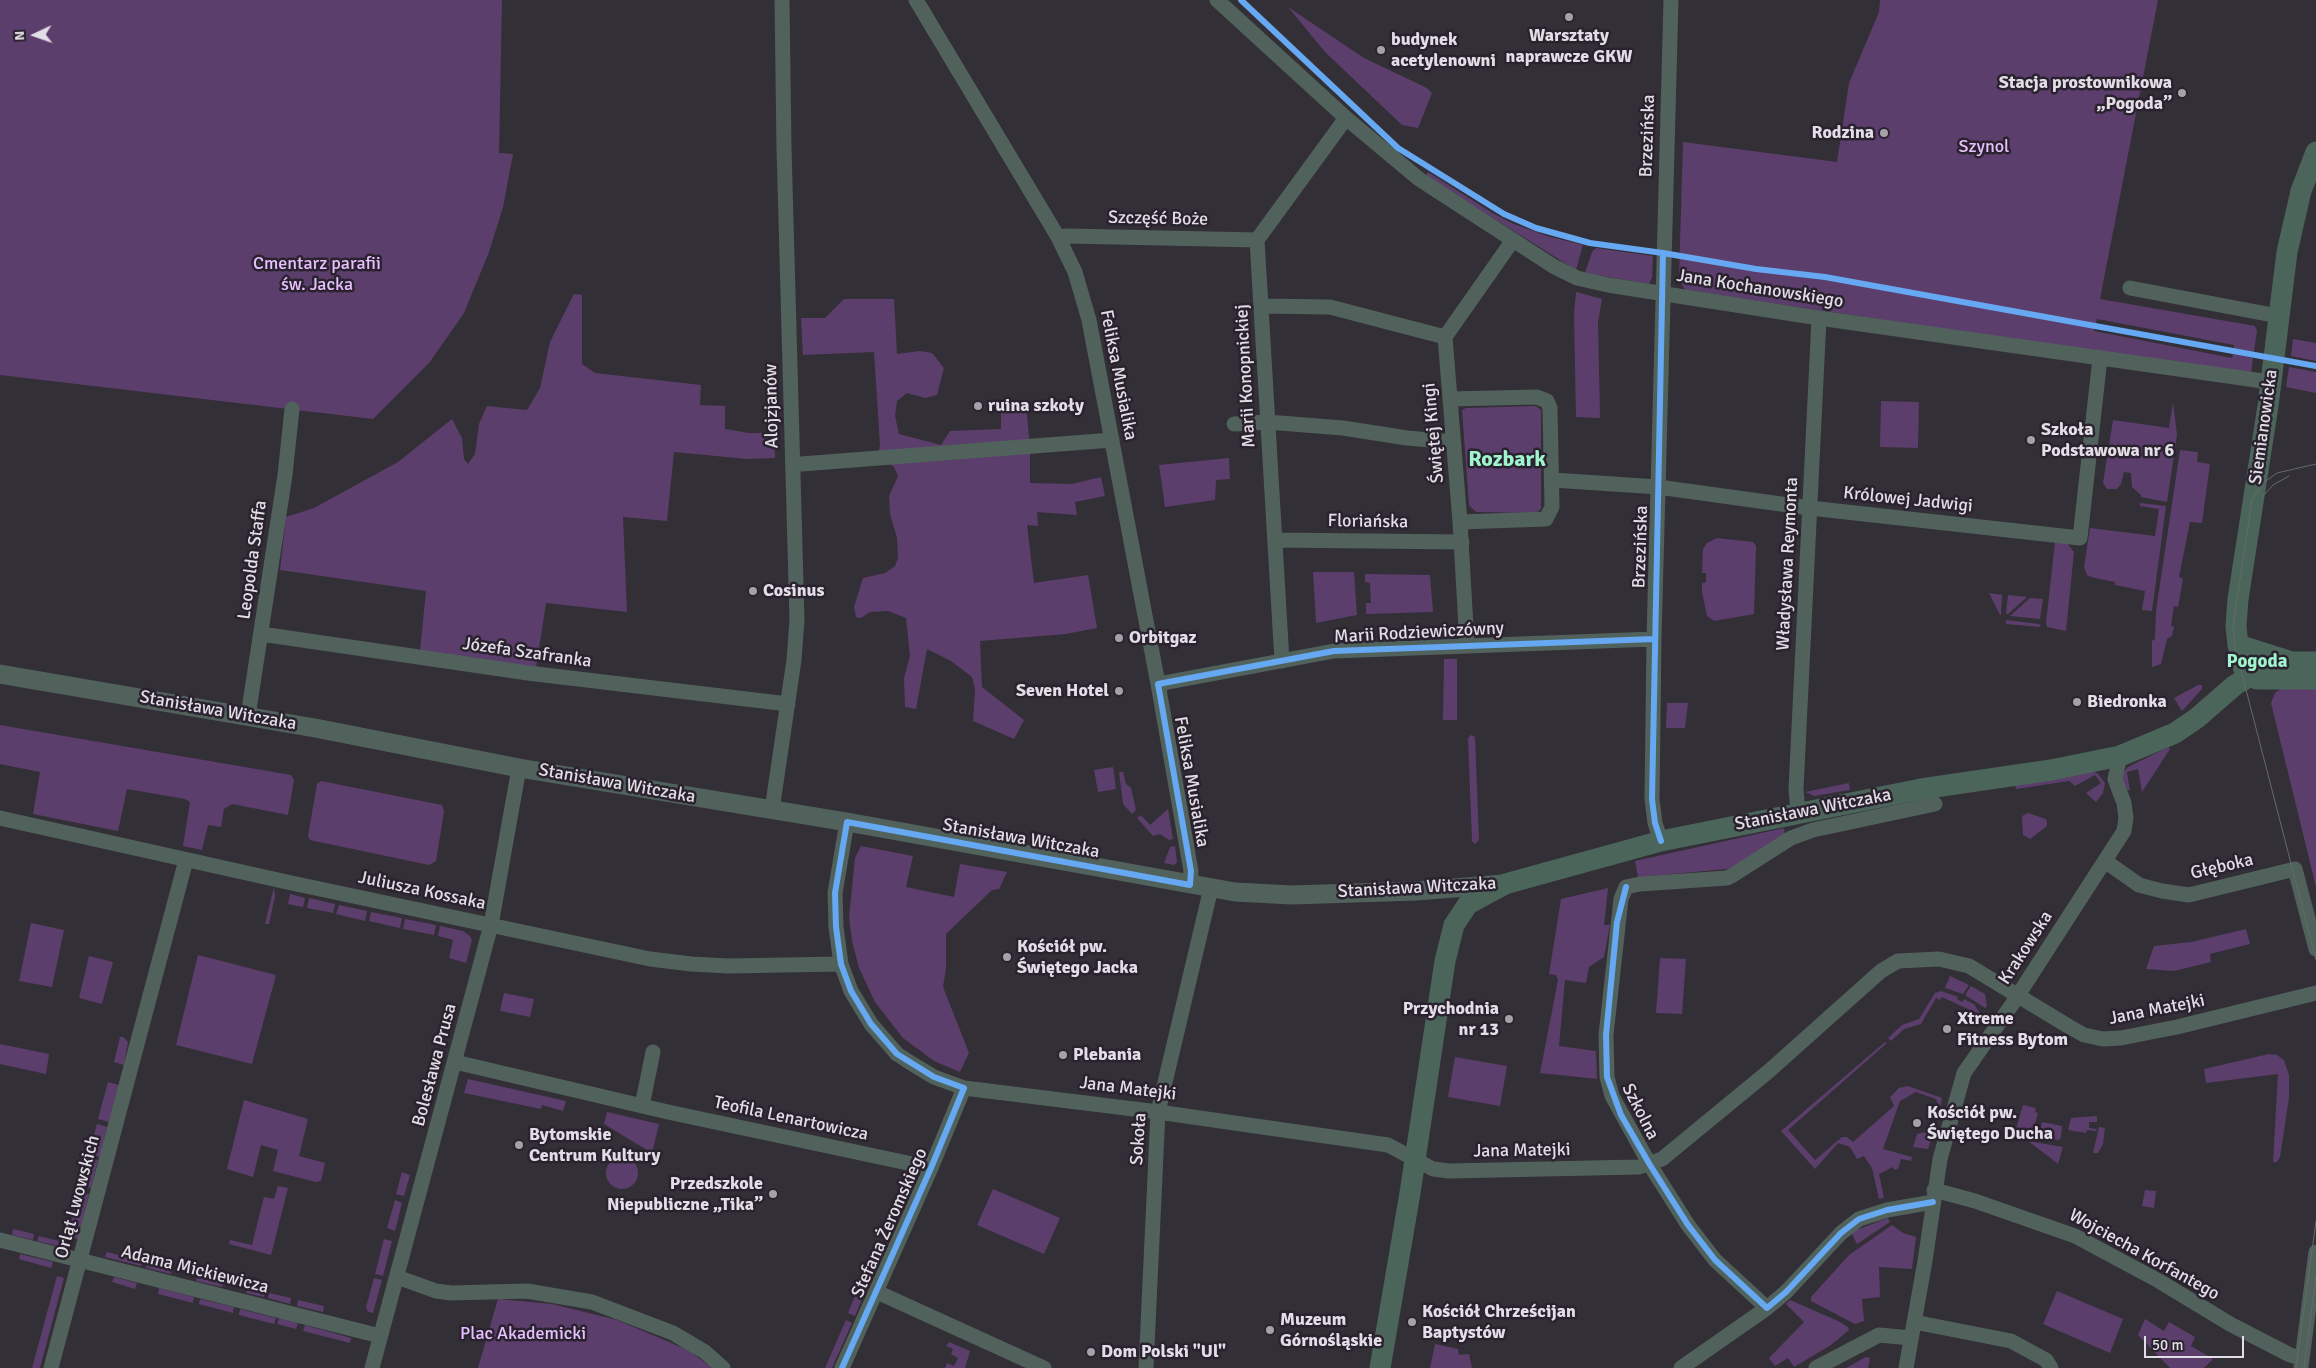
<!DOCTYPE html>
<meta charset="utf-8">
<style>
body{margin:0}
#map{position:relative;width:2316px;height:1368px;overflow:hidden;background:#332f36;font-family:Signika,sans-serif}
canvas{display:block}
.north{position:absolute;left:10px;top:10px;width:50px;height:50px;-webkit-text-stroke:4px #2a222f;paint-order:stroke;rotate:267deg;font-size:14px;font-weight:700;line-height:20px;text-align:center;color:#e3dee6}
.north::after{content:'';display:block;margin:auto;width:18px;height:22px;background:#e3dee6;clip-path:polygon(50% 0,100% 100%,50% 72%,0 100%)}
.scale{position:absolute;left:2144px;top:1336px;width:100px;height:22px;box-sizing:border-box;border:2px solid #e3dee6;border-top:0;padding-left:6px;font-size:15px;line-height:18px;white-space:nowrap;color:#e3dee6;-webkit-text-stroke:4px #2a222f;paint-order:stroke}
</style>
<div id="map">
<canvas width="2316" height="1368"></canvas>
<div class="north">N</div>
<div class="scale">50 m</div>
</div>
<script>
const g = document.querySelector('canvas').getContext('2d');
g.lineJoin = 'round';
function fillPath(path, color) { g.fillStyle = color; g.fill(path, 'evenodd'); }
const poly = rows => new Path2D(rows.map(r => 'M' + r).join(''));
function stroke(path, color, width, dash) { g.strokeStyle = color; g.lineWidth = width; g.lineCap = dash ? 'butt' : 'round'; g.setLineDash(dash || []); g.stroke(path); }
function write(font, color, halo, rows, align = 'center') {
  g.font = font + ' Signika,sans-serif'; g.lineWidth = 5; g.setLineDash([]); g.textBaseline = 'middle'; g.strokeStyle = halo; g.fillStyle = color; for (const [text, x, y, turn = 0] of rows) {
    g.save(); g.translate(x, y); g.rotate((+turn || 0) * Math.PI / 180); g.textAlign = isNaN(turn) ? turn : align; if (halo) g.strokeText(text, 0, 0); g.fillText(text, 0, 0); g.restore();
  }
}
fillPath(poly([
 [0,0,502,0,499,153,513,154,503,207,489,252,464,313,429,363,373,419,0,375],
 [1880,0,2158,0,2100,299,2255,326,2257,331,2254,352,2234,349,2234,345,2097,319,2094,331,2232,358,2233,354,2253,358,2251,375,1685,290,1679,279,1683,142,1837,162,1849,83,1879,12],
 [1288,7,1364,58,1427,88,1432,93,1418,128,1402,125,1325,52],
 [1428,172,1494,214,1514,224,1547,236,1583,245,1576,270,1426,176],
 [1596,248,1653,256,1652,277,1649,284,1585,273,1592,252],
 [1576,292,1602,299,1598,322,1600,418,1576,417,1574,313],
 [574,294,582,295,582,364,595,373,701,385,700,405,725,406,725,429,749,433,774,433,775,458,747,459,674,452,667,521,623,517,627,612,546,603,536,668,420,651,426,591,280,570,286,517,314,508,398,462,452,419,462,438,464,459,468,464,475,454,479,424,487,406,527,410,540,388,550,342],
 [844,299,894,299,897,354,920,351,932,353,944,368,937,395,925,398,907,393,897,401,895,416,899,434,941,445,950,431,1001,429,1001,407,1026,406,1030,447,1030,483,1072,484,1101,477,1105,496,1075,502,1077,515,1037,512,1038,526,1027,525,1034,583,1088,575,1097,628,1066,634,980,641,982,687,1024,720,1014,739,973,721,975,689,972,677,951,661,927,649,916,709,905,707,904,678,910,656,906,618,888,611,870,612,861,618,856,617,854,607,863,578,885,573,895,566,898,558,897,538,890,514,889,496,898,476,894,467,878,456,880,445,874,352,803,355,801,318,825,318],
 [2293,339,2316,343,2316,361,2291,356],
 [2289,367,2316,372,2316,393,2286,387],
 [1881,401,1919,402,1918,448,1880,447],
 [2173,402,2177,435,2167,502,2141,497,2141,495,2132,487,2131,473,2124,472,2121,484,2117,489,2107,489,2103,483,2113,420,2169,428],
 [1536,406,1541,410,1541,509,1535,513,1476,512,1469,505,1462,410,1466,408],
 [2180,450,2198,452,2197,462,2210,464,2202,523,2190,522,2179,577,2183,579,2178,607,2174,606,2171,626,2174,627,2172,636,2167,639,2161,664,2152,667,2152,641,2155,639,2156,611],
 [1229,458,1230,479,1216,480,1215,500,1165,507,1159,465],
 [2140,503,2166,506,2152,611,2142,610,2145,591,2115,585,2115,582,2091,577,2087,575,2084,567,2090,528,2155,536,2159,509,2140,506],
 [1717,538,1753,542,1756,546,1754,614,1714,621,1707,616,1702,592,1702,583,1706,582,1706,573,1702,573,1703,549,1707,543],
 [2055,542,2066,542,2074,552,2066,631,2047,627,2046,623],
 [1313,572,1354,572,1357,615,1316,623],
 [1365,574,1430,575,1433,612,1366,614,1366,603,1371,603,1370,583,1365,582],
 [1989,593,2002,595,2001,615,2000,615],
 [2008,595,2027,597,2008,614,2006,614],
 [2030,598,2043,599,2040,619,2010,616],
 [2006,620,2039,624,2041,627,2006,624],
 [1444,659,1457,659,1457,720,1443,720],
 [2198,685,2202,685,2202,689,2183,710,2181,710,2174,698],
 [2316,687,2316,887,2271,703,2275,693,2282,688],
 [1667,703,1688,703,1685,728,1666,728],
 [0,725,291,775,294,780,288,815,232,804,224,809,221,827,208,825,202,850,183,846,190,802,185,799,127,789,118,831,33,814,40,772,0,764],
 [1471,735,1475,737,1479,840,1475,844,1472,841,1468,738],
 [2168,747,2170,749,2142,792,2138,769,2127,772,2130,791,2125,788,2122,774,2128,767],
 [1113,767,1116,789,1098,792,1094,770],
 [2092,771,2098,774,2105,783,2103,793,2096,802,2086,793,2101,783,2095,775,2075,786,2069,781,2016,789,2015,785],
 [1119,772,1123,772,1126,784,1131,788,1136,810,1132,814,1123,804],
 [321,781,442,805,444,812,436,861,429,865,310,840,308,836,317,784],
 [1849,783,1850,790,1814,796,1805,792],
 [1168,809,1173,839,1169,840,1160,834,1153,836,1137,818,1141,815,1150,825],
 [2028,813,2046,819,2047,823,2047,826,2030,839,2023,835,2022,816],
 [1784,828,1785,837,1741,864,1727,869,1638,877,1635,861],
 [861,846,913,856,906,887,954,897,960,864,1007,872,999,889,992,890,946,934,946,968,943,987,969,1053,960,1072,934,1061,903,1038,875,1002,859,968,852,941,849,917,855,858],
 [1175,846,1177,862,1174,865,1164,863,1170,847],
 [274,887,275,896,269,924,265,924],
 [1608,888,1604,925,1610,925,1604,957,1589,967,1586,983,1565,980,1559,1046,1596,1051,1597,1079,1540,1073,1558,980,1556,975,1549,974,1561,899],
 [290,894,305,898,303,907,288,904],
 [309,898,335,904,333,913,307,908],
 [339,905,367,911,365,921,336,914],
 [371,912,402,918,400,928,369,921],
 [405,919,436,925,434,935,403,929],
 [31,923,64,930,52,987,19,981],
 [440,926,463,931,470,936,472,940,466,963,449,958,453,940,438,936],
 [2246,929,2250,944,2210,954,2211,962,2174,971,2146,969,2154,946,2191,942],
 [198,955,276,975,252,1064,176,1045],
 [89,956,113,962,102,1004,79,998],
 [1660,958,1686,959,1682,1014,1656,1013],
 [1950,976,1969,985,1963,994,1945,988],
 [1971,986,1985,994,1987,1006,1985,1008,1965,995],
 [1941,991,1958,997,1957,999,1962,1002,1964,999,1974,1004,1981,1015,1942,997,1940,1000,1936,998,1921,1024,1904,1029,1891,1041,1888,1038,1902,1025,1919,1019,1935,993],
 [504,993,534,999,530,1017,500,1011],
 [120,1037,123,1037,128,1042,124,1065,114,1062],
 [1885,1042,1887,1043,1788,1130,1815,1160,1842,1137,1847,1137,1853,1142,1894,1106,1890,1097,1899,1088,1908,1086,1942,1098,1940,1109,1936,1099,1916,1092,1900,1101,1883,1149,1912,1157,1911,1161,1901,1159,1898,1169,1894,1170,1893,1167,1879,1174,1884,1198,1879,1199,1872,1168,1864,1156,1857,1159,1850,1147,1838,1143,1815,1169,1781,1131],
 [0,1044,49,1054,46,1074,0,1064],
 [2269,1054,2277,1055,2284,1060,2289,1075,2289,1098,2280,1157,2277,1162,2273,1162,2278,1074,2206,1083,2204,1069],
 [1455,1057,1507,1066,1500,1106,1448,1097],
 [468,1079,566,1101,563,1111,542,1105,541,1109,464,1093],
 [108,1082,119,1085,109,1122,98,1119],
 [244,1100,308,1119,299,1156,325,1163,321,1181,316,1182,273,1171,278,1150,261,1145,253,1177,227,1169],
 [2023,1105,2036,1108,2035,1112,2038,1113,2032,1134,2016,1129],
 [607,1112,659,1124,652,1153,604,1124],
 [2097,1116,2097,1122,2089,1122,2089,1128,2097,1129,2096,1131,2087,1130,2086,1133,2068,1130,2071,1118],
 [2042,1122,2062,1126,2061,1138,2058,1140,2039,1136],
 [97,1124,107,1127,100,1157,89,1154],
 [2099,1127,2105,1128,2103,1144,2098,1153,2093,1153],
 [1934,1130,1928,1149,1913,1147,1917,1134],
 [2028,1141,2063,1147,2058,1164,2048,1156],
 '606 1173a16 16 0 1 1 32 0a16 16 0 1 1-32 0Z',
 [88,1158,98,1160,91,1188,80,1185],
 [402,1172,410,1175,404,1196,396,1194],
 [278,1186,288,1188,271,1255,229,1244,230,1240,252,1245,264,1197,274,1199],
 [993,1189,1060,1218,1044,1254,977,1225],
 [2145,1190,2156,1191,2154,1208,2142,1206],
 [79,1191,89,1194,78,1239,67,1236],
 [395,1200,402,1203,395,1231,387,1228],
 [1888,1218,1890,1222,1857,1244,1851,1232],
 [1892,1225,1903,1233,1916,1237,1912,1269,1879,1267,1880,1297,1862,1299,1864,1321,1855,1324,1811,1301,1811,1297,1849,1255],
 [13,1229,34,1234,33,1240,12,1235],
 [39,1236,59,1241,58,1246,37,1241],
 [384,1239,392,1241,383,1276,375,1274],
 [107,1252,143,1261,141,1266,105,1257],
 [20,1254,53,1262,51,1268,19,1259],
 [147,1262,172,1268,171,1274,146,1268],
 [197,1275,224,1282,222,1287,196,1281],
 [57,1276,64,1278,40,1368,32,1368],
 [114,1277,137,1283,135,1289,112,1282],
 [374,1278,382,1280,373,1313,368,1312,366,1307],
 [248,1287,265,1292,264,1297,246,1293],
 [159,1288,194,1297,193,1303,158,1294],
 [2057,1291,2123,1319,2110,1353,2043,1324],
 [269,1293,291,1298,290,1304,268,1298],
 [855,1296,862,1299,855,1316,848,1313],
 [200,1299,234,1307,233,1313,199,1304],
 [498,1299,552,1304,617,1320,688,1350,712,1368,478,1368],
 [298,1300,324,1306,323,1312,297,1306],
 [1790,1300,1838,1321,1848,1327,1849,1330,1831,1345,1794,1367,1788,1358,1775,1366,1769,1358,1804,1322,1786,1304],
 [240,1309,276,1318,274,1324,239,1315],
 [279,1318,298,1323,296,1329,277,1324],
 [2145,1319,2164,1331,2169,1322,2195,1337,2191,1346,2213,1359,2204,1368,2170,1368,2138,1335],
 [846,1320,852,1323,832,1368,825,1368],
 [305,1325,351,1338,350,1343,303,1331],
 [949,1342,970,1351,965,1368,945,1368,947,1363,954,1366,958,1358,951,1354,953,1349,946,1346],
 [1435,1344,1458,1349,1459,1355,1469,1354,1472,1368,1430,1368],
 [1866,1357,1870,1358,1868,1368,1846,1368]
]), '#5c3e6c');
stroke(poly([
 [916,0,1058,237,1075,272,1089,320,1158,684,1191,871,1190,885],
 [1217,0,1346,118,1419,179,1553,266,1577,278,1608,285,1819,318,2270,382],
 [1058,237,1068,236,1257,240],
 [2130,288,2278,316],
 [1261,306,1330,307,1445,337],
 [1450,399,1537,397,1547,401,1550,408,1552,507,1546,519,1460,522],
 [1234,424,1267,422,1343,428,1407,438,1453,442],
 [801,464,1112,440],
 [1553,480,1658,487,1810,508,2080,538,2100,358],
 [1275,540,1462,542],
 [261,634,528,673,788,704],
 [1467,645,1460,522,1445,337,1513,240],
 [1282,661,1257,240,1346,118],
 [1158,684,1334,651,1654,639],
 [248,716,285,475,292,409],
 [772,810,794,660,797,620,784,148,782,0],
 [1798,813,1796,789,1819,318],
 [0,818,287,882,650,959,691,964,728,966,841,964],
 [847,822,835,893,836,927,841,964,851,991,871,1024,897,1054,914,1065,934,1077,964,1088,1158,1112,1388,1145,1433,1169,1449,1171,1639,1167,1662,1159,1769,1071,1881,971,1898,961,1939,959,1969,966,2068,1026,2084,1035,2103,1039,2121,1038,2177,1027,2316,993],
 [1661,841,1655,823,1652,799,1654,639,1671,0],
 [2105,861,2139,885,2162,891,2189,895,2295,869,2316,949],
 [455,1062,668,1112,931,1168],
 [642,1106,653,1052],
 [1934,1190,1975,1201,2075,1236,2159,1281,2230,1324,2290,1355,2302,1358],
 [0,1240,380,1336],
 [397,1277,436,1291,451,1293,527,1291,592,1302,673,1333,705,1352,723,1368],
 [877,1292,1044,1368],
 [1767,1308,1715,1260,1688,1225,1650,1165,1612,1096,1607,1077,1606,1035,1621,899,1626,887,1640,884,1727,878,1733,875,1791,838,1813,830,1935,804],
 [1914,1322,2011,1341,2046,1360,2051,1368],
 [2301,1367,2316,1252],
 [51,1368,186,860],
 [372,1368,491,925,519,768],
 [842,1368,931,1168,964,1088],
 [1146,1368,1158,1112,1211,888],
 [1681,1368,1767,1308,1786,1292,1841,1233,1859,1219,1887,1210,1933,1202],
 [1816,1368,1879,1335,1911,1338],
 [1906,1368,1925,1261,1940,1159,1964,1073,2013,1003,2124,831,2126,818,2124,803,2115,779,2120,756]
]), '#51625c', 15);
stroke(poly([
 [0,674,315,728,519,768,847,822,1235,892,1292,895,1416,891,1504,884]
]), '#51625c', 19);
stroke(poly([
 [2238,645,2292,662],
 [2246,678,2238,645,2236,626,2238,599,2268,406,2287,252,2301,191,2316,152],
 [2257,679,2316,679],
 [1380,1368,1410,1193,1445,961,1454,925,1468,904,1505,884,1661,841,1921,789,2051,770,2120,756,2175,733,2197,718,2235,685,2249,677,2292,662,2316,662]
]), '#4b655b', 21);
stroke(poly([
 [2316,464,2277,473,2263,483,2252,500,2233,625,2235,647,2316,960],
 [2262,497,2273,485,2289,476],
 [2296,1368,2316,1221],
 [2304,1368,2316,1276]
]), '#636b6a', 1);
stroke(poly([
 [1241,0,1398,148,1504,214,1536,228,1590,243,1663,253,1756,269,1825,277,2316,366],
 [1661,841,1655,823,1652,799,1663,253],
 [1626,887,1617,922,1606,1035,1607,1077,1621,1115,1650,1165,1688,1225,1715,1260,1767,1308,1786,1292,1841,1233,1859,1219,1887,1210,1933,1202],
 [842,1368,931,1168,964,1088,934,1077,897,1054,871,1024,851,991,841,964,836,927,835,893,847,822,1190,885,1191,871,1158,684,1334,651,1654,639]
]), '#66a8f1', 6);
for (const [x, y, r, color] of [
 [1569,17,5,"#a5a1a8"],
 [1381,50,5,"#a5a1a8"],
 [2182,93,5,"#a5a1a8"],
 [1884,133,5,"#a5a1a8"],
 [978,406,5,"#a5a1a8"],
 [2031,440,5,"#a5a1a8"],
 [753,591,5,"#a5a1a8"],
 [1119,638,5,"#a5a1a8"],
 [1119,691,5,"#a5a1a8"],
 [2077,702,5,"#a5a1a8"],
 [1007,957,5,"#a5a1a8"],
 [1509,1019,5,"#a5a1a8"],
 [1947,1029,5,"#a5a1a8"],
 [1063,1055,5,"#a5a1a8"],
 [1917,1123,5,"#a5a1a8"],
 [519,1145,5,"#a5a1a8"],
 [773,1194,5,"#a5a1a8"],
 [1412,1322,5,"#a5a1a8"],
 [1270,1330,5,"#a5a1a8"],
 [1091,1352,5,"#a5a1a8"]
]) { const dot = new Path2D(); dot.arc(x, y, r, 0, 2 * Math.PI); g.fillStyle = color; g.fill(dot); stroke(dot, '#2a222f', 2); }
write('bold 18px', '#e3dee6', '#2a222f', [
 ["Warsztaty",1569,36,"center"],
 ["naprawcze GKW",1569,57,"center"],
 ["budynek",1391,40],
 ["acetylenowni",1391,61],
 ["Stacja prostownikowa",2172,83,"right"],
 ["„Pogoda”",2172,104,"right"],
 ["Rodzina",1874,133,"right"],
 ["ruina szkoły",988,406],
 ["Szkoła",2041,430],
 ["Podstawowa nr 6",2041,451],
 ["Cosinus",763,591],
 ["Orbitgaz",1129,638],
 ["Seven Hotel",1109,691,"right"],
 ["Biedronka",2087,702],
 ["Kościół pw.",1017,947],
 ["Świętego Jacka",1017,968],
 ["Przychodnia",1499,1009,"right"],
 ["nr 13",1499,1030,"right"],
 ["Xtreme",1957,1019],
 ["Fitness Bytom",1957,1040],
 ["Plebania",1073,1055],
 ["Kościół pw.",1927,1113],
 ["Świętego Ducha",1927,1134],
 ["Bytomskie",529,1135],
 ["Centrum Kultury",529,1156],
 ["Przedszkole",763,1184,"right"],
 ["Niepubliczne „Tika”",763,1205,"right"],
 ["Kościół Chrześcijan",1422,1312],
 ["Baptystów",1422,1333],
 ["Muzeum",1280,1320],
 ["Górnośląskie",1280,1341],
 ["Dom Polski \"Ul\"",1101,1352]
], 'left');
write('18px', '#e3dee6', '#2a222f', [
 ["Brzezińska",1648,136,-88],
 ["Szczęść Boże",1158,219,1],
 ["Jana Kochanowskiego",1760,289,9],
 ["Feliksa Musialika",1118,375,79],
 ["Marii Konopnickiej",1246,376,-93],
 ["Alojzjanów",772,406,-91],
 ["Siemianowicka",2264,427,-82],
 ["Świętej Kingi",1434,433,-95],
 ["Królowej Jadwigi",1908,500,6],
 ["Floriańska",1368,522,1],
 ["Brzezińska",1641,547,-88],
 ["Leopolda Staffa",253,560,-82],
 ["Władysława Reymonta",1788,564,-87],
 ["Marii Rodziewiczówny",1419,633,-3],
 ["Józefa Szafranka",527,653,8],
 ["Stanisława Witczaka",218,711,10],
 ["Feliksa Musialika",1191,782,80],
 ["Stanisława Witczaka",617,784,10],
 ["Stanisława Witczaka",1813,810,-11],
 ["Stanisława Witczaka",1021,839,10],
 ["Głęboka",2222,867,-13],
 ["Stanisława Witczaka",1417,888,-3],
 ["Juliusza Kossaka",422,891,12],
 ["Krakowska",2026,948,-57],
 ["Jana Matejki",2157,1010,-11],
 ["Bolesława Prusa",435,1065,-75],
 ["Jana Matejki",1128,1089,7],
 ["Szkolna",1640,1112,63],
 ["Teofila Lenartowicza",791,1119,12],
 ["Sokoła",1139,1139,-86],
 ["Jana Matejki",1522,1151,-1],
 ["Orląt Lwowskich",78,1197,-75],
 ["Stefana Żeromskiego",890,1223,-66],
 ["Wojciecha Korfantego",2144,1255,29],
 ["Adama Mickiewicza",195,1270,14]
]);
write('18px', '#e7c1fd', '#2a222f', [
 ["Szynol",1984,147],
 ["Cmentarz parafii",317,264],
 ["św. Jacka",317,285],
 ["Plac Akademicki",523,1334]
]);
write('bold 19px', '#9ff4cd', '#2a222f', [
 ["Pogoda",2257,662]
]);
write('bold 22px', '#9ff4cd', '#2a222f', [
 ["Rozbark",1507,460]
]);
</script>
